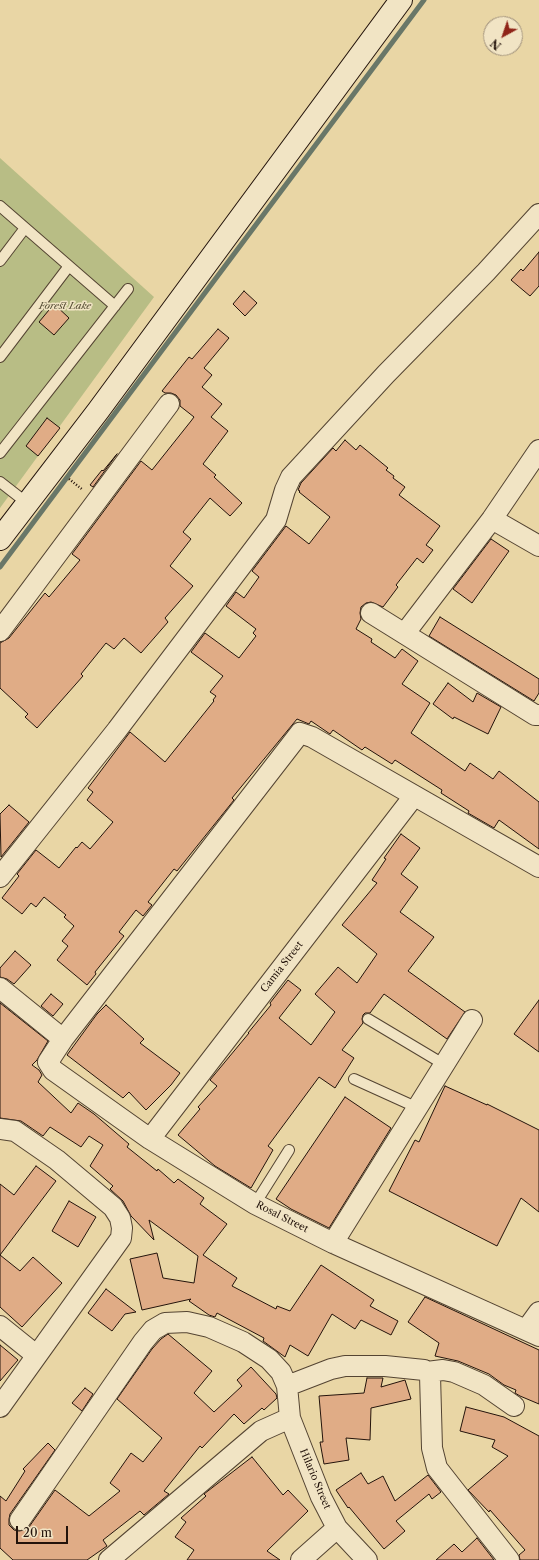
<!DOCTYPE html>
<style>
body{margin:0}
#map{position:relative;width:539px;height:1560px;overflow:hidden;background:#e9d6a5;font-family:"Libre Caslon Text",serif}
canvas{display:block}
.north{position:absolute;left:483px;top:16px;width:40px;height:40px;box-sizing:border-box;background:#f1e4c4;border:1px solid #9f907a;border-radius:50%;rotate:220deg;font-size:11px;font-weight:700;line-height:16px;text-align:center;color:#23130b}
.north::after{content:'';display:block;margin:auto;width:14px;height:18px;background:#8f2418;clip-path:polygon(50% 0,100% 100%,50% 72%,0 100%)}
.scale{position:absolute;left:16px;top:1526px;width:52px;height:18px;box-sizing:border-box;border:2px solid #23130b;border-top:0;padding-left:5px;font-size:12px;line-height:14px;white-space:nowrap;color:#23130b;-webkit-text-stroke:3px #f1e4c4;paint-order:stroke}
</style>
<div id="map">
<canvas width="539" height="1560"></canvas>
<div class="north">N</div>
<div class="scale">20 m</div>
</div>
<script>
const g = document.querySelector('canvas').getContext('2d');
g.lineJoin = 'round';
function fillPath(path, color) { g.fillStyle = color; g.fill(path, 'evenodd'); }
const poly = rows => new Path2D(rows.map(r => 'M' + r).join(''));
function stroke(path, color, width, dash) { g.strokeStyle = color; g.lineWidth = width; g.lineCap = dash ? 'butt' : 'round'; g.setLineDash(dash || []); g.stroke(path); }
function write(font, color, halo, rows, align = 'center') {
  g.font = font + ' "Libre Caslon Text",serif'; g.lineWidth = 3; g.setLineDash([]); g.textBaseline = 'middle'; g.strokeStyle = halo; g.fillStyle = color; for (const [text, x, y, turn = 0] of rows) {
    g.save(); g.translate(x, y); g.rotate((+turn || 0) * Math.PI / 180); g.textAlign = isNaN(turn) ? turn : align; if (halo) g.strokeText(text, 0, 0); g.fillText(text, 0, 0); g.restore();
  }
}
fillPath(poly([
 [0,158,154,297,0,508]
]), '#b8bd85');
stroke(poly([
 [0,567,424,0]
]), '#697768', 5);
const building = poly([
 [539,252,539,286,530,296,511,280,521,269,523,271,539,252],
 [244,291,257,303,245,316,233,304,244,291],
 [54,304,69,318,54,335,39,322,54,304],
 [218,329,229,338,204,368,212,375,202,387,222,404,211,417,228,431,203,464,216,475,214,477,242,503,230,516,210,498,183,532,191,539,170,566,193,586,165,618,168,622,141,653,124,638,114,649,106,643,81,674,83,676,37,728,25,717,28,714,0,688,0,643,9,638,45,593,49,597,80,560,72,554,141,461,152,470,191,421,194,417,180,406,180,400,176,395,171,393,165,393,162,391,189,357,192,359,218,329],
 [47,418,60,428,38,456,26,446,47,418],
 [345,440,356,450,360,445,388,468,386,470,394,476,393,478,405,487,399,495,440,526,426,545,433,550,423,563,417,558,396,585,398,587,383,607,371,602,366,603,361,607,360,613,361,619,356,629,372,639,371,642,395,658,402,649,418,661,402,684,430,703,411,733,465,771,470,763,493,779,499,771,539,802,539,849,499,820,494,828,468,813,469,811,441,793,442,790,395,760,392,764,365,747,362,750,333,730,330,734,311,721,309,724,297,719,232,798,234,800,177,871,174,869,148,902,152,905,143,916,136,910,119,932,124,936,95,972,96,974,87,985,57,960,68,946,62,941,74,926,64,917,66,915,44,897,36,907,31,903,22,914,2,898,19,876,17,874,36,850,59,868,76,847,77,848,82,842,90,849,113,822,87,800,93,792,88,788,130,732,165,762,214,701,213,700,216,696,210,692,223,676,191,652,205,633,239,658,256,636,253,633,256,629,226,606,236,592,244,598,259,577,252,571,286,526,309,544,330,517,299,492,300,491,298,490,301,483,333,448,336,451,345,440],
 [117,454,93,487,90,485,102,470,103,471,117,454],
 [491,539,509,551,472,603,453,589,491,539],
 [440,617,539,679,539,693,534,701,429,636,440,617],
 [448,683,473,702,477,693,501,707,488,734,454,717,453,719,433,704,448,683],
 [9,805,29,822,1,857,0,814,9,805],
 [401,834,420,848,401,874,418,887,400,912,434,937,408,971,465,1012,447,1039,384,994,370,1013,365,1013,363,1015,362,1019,363,1023,342,1050,354,1058,335,1088,319,1077,268,1146,273,1150,251,1188,215,1166,178,1135,200,1109,198,1107,217,1086,210,1080,249,1033,248,1033,271,1005,270,1003,288,980,301,990,279,1018,311,1045,335,1012,315,994,338,967,357,983,377,954,342,925,377,883,372,880,386,859,384,858,401,834],
 [15,951,31,965,14,984,7,979,0,977,0,968,15,951],
 [51,994,63,1004,53,1016,41,1006,51,994],
 [539,1000,539,1052,514,1034,539,1000],
 [0,1003,48,1041,37,1060,32,1065,39,1070,42,1075,38,1082,71,1113,78,1103,94,1114,129,1144,127,1147,157,1171,158,1169,174,1183,178,1179,204,1198,200,1204,227,1224,203,1255,237,1278,232,1286,276,1309,277,1306,290,1311,321,1265,374,1300,370,1306,398,1321,391,1335,361,1320,355,1329,332,1314,308,1356,290,1345,285,1357,263,1341,264,1338,217,1313,215,1317,209,1315,189,1301,191,1299,142,1310,130,1259,157,1253,163,1278,194,1283,198,1256,149,1220,154,1240,131,1216,123,1201,110,1189,113,1186,90,1166,103,1145,89,1136,81,1147,50,1127,43,1136,21,1121,0,1118,0,1003],
 [106,1005,144,1039,140,1043,180,1073,171,1085,146,1110,129,1092,123,1098,67,1055,97,1014,106,1005],
 [445,1086,487,1105,487,1104,539,1130,539,1212,521,1198,497,1246,389,1191,415,1140,419,1142,445,1086],
 [345,1097,391,1128,329,1228,291,1209,276,1199,345,1097],
 [36,1166,56,1181,0,1255,20,1271,33,1257,62,1283,22,1327,0,1307,0,1184,14,1195,36,1166],
 [69,1201,96,1217,78,1247,52,1231,69,1201],
 [106,1289,136,1312,125,1314,112,1331,88,1313,106,1289],
 [425,1297,539,1350,539,1404,520,1396,515,1393,516,1390,504,1385,489,1374,458,1361,435,1356,439,1343,408,1322,425,1297],
 [168,1334,212,1371,194,1393,214,1412,242,1386,237,1380,251,1367,276,1394,277,1398,264,1410,262,1408,244,1424,234,1414,202,1448,200,1446,164,1491,169,1494,144,1515,140,1511,103,1540,107,1546,87,1560,13,1560,0,1548,0,1496,6,1501,25,1471,23,1469,48,1443,55,1450,10,1514,9,1519,9,1525,14,1530,19,1531,25,1530,29,1527,55,1490,89,1516,120,1491,110,1483,131,1453,143,1462,162,1438,117,1399,152,1349,161,1339,168,1334],
 [0,1345,18,1360,0,1381,0,1345],
 [367,1378,383,1378,381,1387,405,1380,411,1399,371,1408,370,1440,346,1438,349,1460,324,1464,320,1442,323,1442,319,1396,364,1393,367,1378],
 [85,1388,93,1394,82,1411,72,1403,85,1388],
 [466,1407,504,1417,539,1436,539,1560,520,1560,519,1555,525,1550,490,1510,489,1512,468,1490,508,1456,492,1447,495,1440,460,1431,466,1407],
 [252,1457,283,1495,288,1490,308,1511,267,1551,280,1560,187,1560,194,1550,175,1537,186,1522,181,1518,206,1496,204,1494,252,1457],
 [361,1473,368,1484,383,1476,395,1501,428,1475,441,1492,432,1499,429,1494,396,1521,405,1531,384,1549,349,1507,348,1508,336,1490,361,1473],
 [477,1538,494,1560,436,1560,454,1544,462,1552,477,1538]
]);
fillPath(building, '#e0ac86');
stroke(building, '#23130b', 1);
const lane = poly([
 [0,206,115,306],
 [0,261,25,228],
 [0,357,69,266],
 [0,453,128,289],
 [0,482,27,503],
 [368,1019,445,1065],
 [354,1079,418,1108],
 [255,1204,289,1150]
]);
const street = poly([
 [492,519,539,546],
 [371,613,535,715,539,715],
 [0,631,169,404],
 [405,633,492,519,539,450],
 [539,867,312,737,300,733,63,1039,48,1062,53,1070,150,1139,255,1204,333,1243,539,1336],
 [0,877,117,730,276,520,285,490,291,477,386,374,486,272,539,214],
 [0,988,63,1039],
 [0,1129,15,1131,57,1160,113,1207,120,1218,122,1228,121,1238,0,1407],
 [150,1139,414,796],
 [333,1243,472,1020],
 [0,1326,36,1355],
 [526,1330,539,1312],
 [427,1372,443,1370,454,1372,484,1385,514,1406],
 [287,1386,290,1418,321,1497,337,1528,367,1560],
 [20,1520,143,1342,153,1330,165,1323,187,1322,209,1327,243,1342,269,1359,281,1372,287,1386,331,1369,345,1366,385,1366,424,1370,427,1372,430,1375,432,1448,437,1468,509,1560],
 [109,1560,261,1431,290,1418],
 [301,1560,337,1528]
]);
const secondary = poly([
 [0,539,98,411,401,0]
]);
stroke(lane, '#544432', 12);
stroke(street, '#544432', 22);
stroke(secondary, '#23130b', 24);
stroke(poly([
 [69,479,83,490]
]), '#23130b', 2.5, [1, 2]);
stroke(lane, '#f1e4c4', 10);
stroke(street, '#f1e4c4', 20);
stroke(secondary, '#f1e4c4', 22);
write('italic 10px', '#574e36', '#f1e4c4', [
 ["Forest Lake",65,306]
]);
write('10px', '#23130b', '#f1e4c4', [
 ["Camia Street",282,967,-52],
 ["Rosal Street",282,1217,27],
 ["Hilario Street",315,1479,67]
]);
</script>
